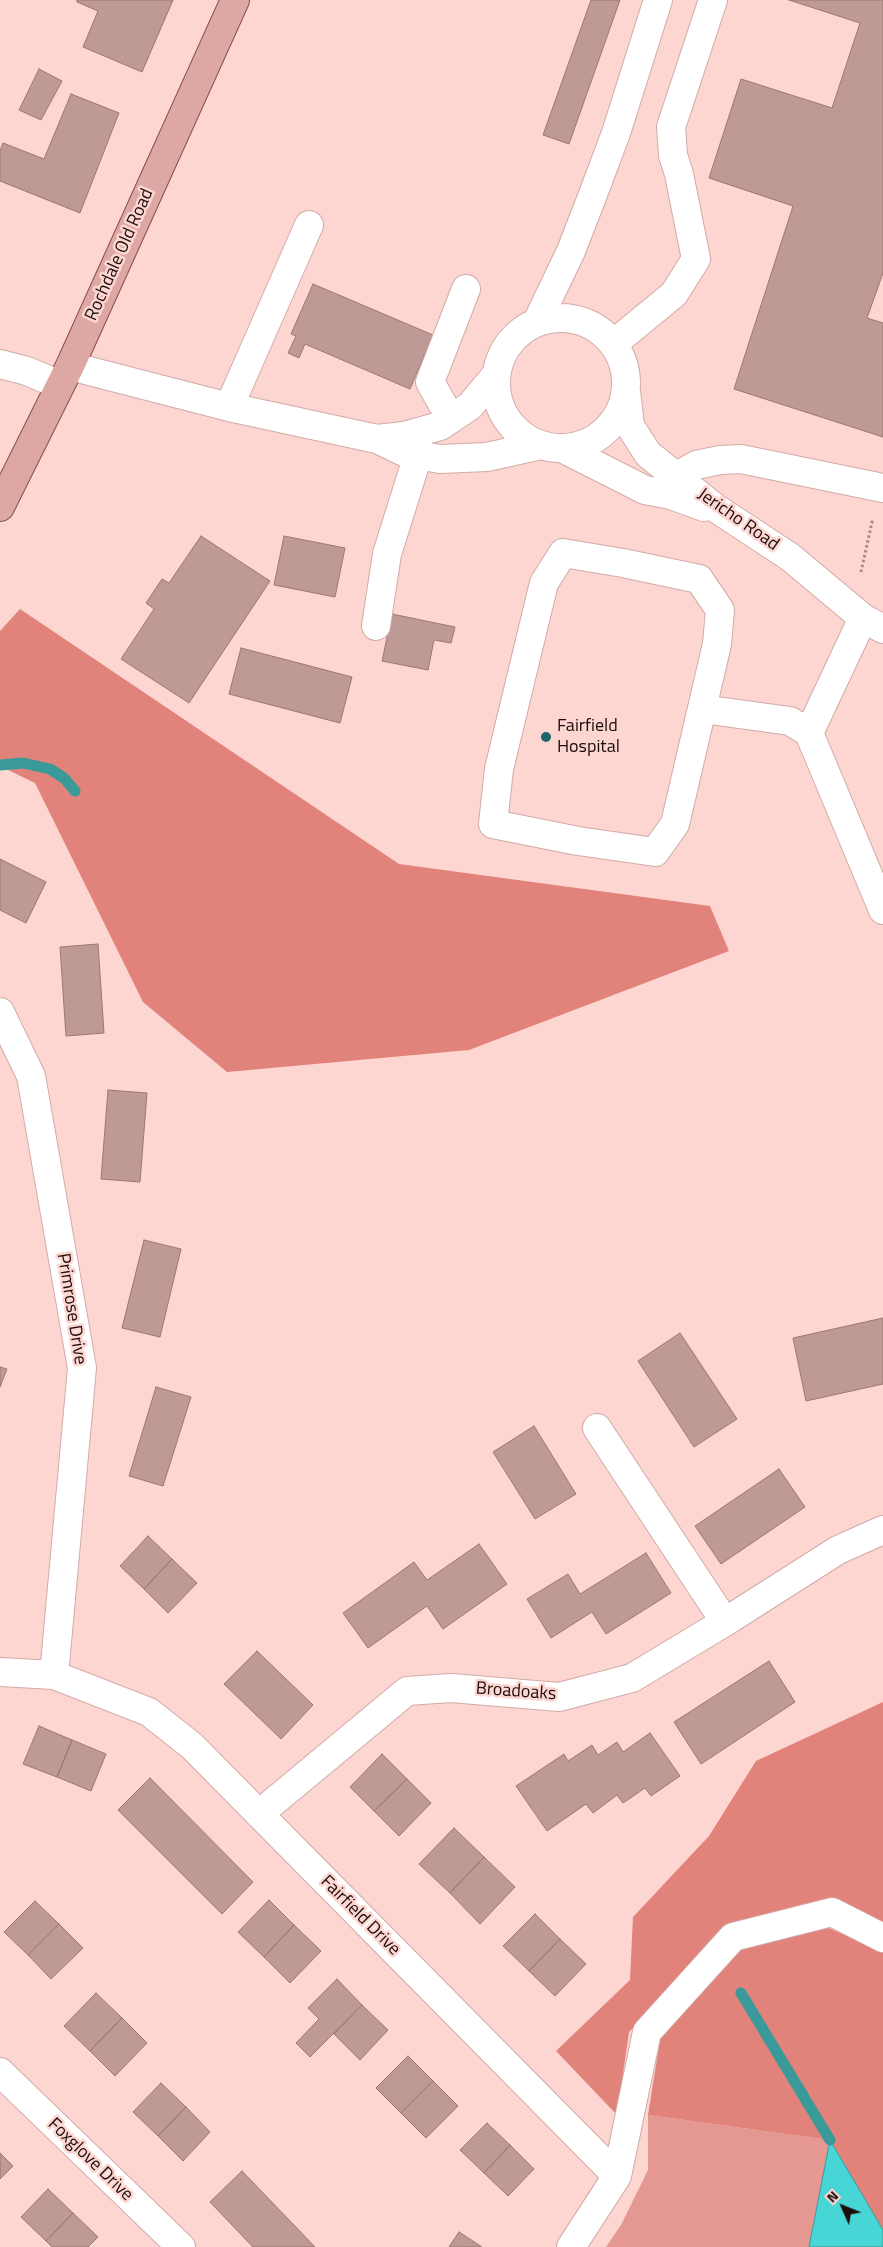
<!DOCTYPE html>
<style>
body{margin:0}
#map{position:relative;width:883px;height:2247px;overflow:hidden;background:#fdd5d1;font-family:"Titillium Web",sans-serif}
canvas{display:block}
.north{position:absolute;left:818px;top:2182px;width:50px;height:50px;-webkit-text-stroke:4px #fdd5d1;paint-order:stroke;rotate:314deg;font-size:14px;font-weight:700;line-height:20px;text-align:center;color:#1a0d0c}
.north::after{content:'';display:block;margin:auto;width:18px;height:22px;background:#1a0d0c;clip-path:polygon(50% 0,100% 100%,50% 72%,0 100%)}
</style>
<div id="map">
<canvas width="883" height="2247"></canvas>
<div class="north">N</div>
</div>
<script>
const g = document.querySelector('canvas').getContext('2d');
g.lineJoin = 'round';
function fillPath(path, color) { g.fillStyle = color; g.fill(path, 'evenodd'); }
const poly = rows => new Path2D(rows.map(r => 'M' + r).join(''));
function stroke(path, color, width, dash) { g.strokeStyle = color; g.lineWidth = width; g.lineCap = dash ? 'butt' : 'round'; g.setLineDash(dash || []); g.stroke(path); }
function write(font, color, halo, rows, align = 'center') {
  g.font = font + ' "Titillium Web",sans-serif'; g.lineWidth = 5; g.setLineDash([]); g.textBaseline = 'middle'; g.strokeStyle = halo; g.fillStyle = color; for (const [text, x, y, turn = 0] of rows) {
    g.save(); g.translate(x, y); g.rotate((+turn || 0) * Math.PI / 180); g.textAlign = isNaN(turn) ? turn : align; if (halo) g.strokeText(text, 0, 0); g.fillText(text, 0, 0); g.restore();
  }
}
fillPath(poly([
 [648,2115,830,2140,809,2247,606,2247,621,2225,648,2170]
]), '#e59791');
fillPath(poly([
 [20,609,399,864,710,906,729,951,469,1050,227,1072,143,1002,35,783,0,766,0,631],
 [883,1702,883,1926,833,1898,728,1930,629,2032,617,2115,556,2051,630,1980,633,1917,709,1836,756,1761],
 [829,1928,883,1952,883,2230,830,2140,648,2115,661,2034,737,1949]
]), '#e1827b');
const water = poly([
 [830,2140,883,2230,883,2247,809,2247,830,2140]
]);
fillPath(water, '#48d5d6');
stroke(water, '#3a9999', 1);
stroke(poly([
 [0,765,23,763,50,769,64,778,75,791],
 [741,1993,830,2140]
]), '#3a9999', 11);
const building = poly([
 [77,0,173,0,142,72,83,47,98,11,77,2,77,0],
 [591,0,620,0,569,144,543,135,591,0],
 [789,0,883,0,883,273,867,318,883,323,883,437,734,389,793,206,709,178,741,79,832,108,860,23,789,0],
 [39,69,62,81,41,120,19,110,39,69],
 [71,94,119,113,80,213,0,181,0,151,3,143,44,159,71,94],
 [313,284,433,335,410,389,305,344,299,358,288,353,296,336,291,334,313,284],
 [201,536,270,581,189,703,121,659,154,609,146,603,162,579,169,583,201,536],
 [284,536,345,548,335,597,274,585,284,536],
 [392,614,455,627,451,643,434,640,428,670,382,661,392,614],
 [241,648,352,677,340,723,229,694,241,648],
 [0,859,46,882,26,923,0,910,0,859],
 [98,944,104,1033,66,1036,60,947,98,944],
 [108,1090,147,1093,140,1182,101,1179,108,1090],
 [144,1240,181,1249,160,1337,122,1328,144,1240],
 [883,1318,883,1384,806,1401,793,1338,883,1318],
 [680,1333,737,1419,694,1447,638,1361,680,1333],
 [0,1367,7,1369,0,1387,0,1367],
 [156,1387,191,1397,163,1486,129,1476,156,1387],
 [534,1426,576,1494,535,1519,493,1452,534,1426],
 [779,1469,805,1507,721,1564,695,1526,779,1469],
 [148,1536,172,1559,144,1589,120,1566,148,1536],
 [479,1544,507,1584,443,1629,427,1606,368,1648,343,1613,414,1562,427,1580,479,1544],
 [646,1553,671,1593,606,1634,592,1612,551,1638,527,1599,568,1574,580,1594,646,1553],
 [172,1559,197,1583,168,1613,144,1589,172,1559],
 [257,1651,313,1705,281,1739,224,1684,257,1651],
 [769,1661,795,1702,701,1764,674,1722,769,1661],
 [39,1726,72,1740,57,1777,23,1764,39,1726],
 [650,1733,680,1776,651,1796,645,1788,623,1803,617,1795,593,1813,586,1804,547,1831,516,1786,564,1754,568,1761,592,1745,598,1755,617,1742,623,1752,650,1733],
 [72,1740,106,1754,91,1791,57,1777,72,1740],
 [382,1754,407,1779,374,1811,350,1787,382,1754],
 [150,1778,253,1882,222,1914,118,1810,150,1778],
 [407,1779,431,1803,399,1836,374,1811,407,1779],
 [454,1828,484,1857,450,1893,419,1864,454,1828],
 [484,1857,515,1887,480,1924,450,1893,484,1857],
 [269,1900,294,1925,264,1957,238,1932,269,1900],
 [35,1901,59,1924,28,1955,4,1932,35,1901],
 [535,1914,560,1939,529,1971,503,1946,535,1914],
 [59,1924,83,1948,51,1979,28,1955,59,1924],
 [294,1925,321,1951,290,1983,264,1957,294,1925],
 [560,1939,586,1964,555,1996,529,1971,560,1939],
 [337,1979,362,2005,310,2057,296,2043,319,2019,308,2008,337,1979],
 [96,1993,122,2018,90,2051,64,2026,96,1993],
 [362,2005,388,2030,360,2060,334,2034,362,2005],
 [122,2018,147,2043,115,2076,90,2051,122,2018],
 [408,2056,433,2081,401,2113,376,2088,408,2056],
 [433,2081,458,2106,426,2138,401,2113,433,2081],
 [161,2083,186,2107,158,2136,133,2112,161,2083],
 [186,2107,210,2132,183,2161,158,2136,186,2107],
 [487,2123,510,2145,484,2173,460,2150,487,2123],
 [510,2145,534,2169,508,2196,484,2173,510,2145],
 [0,2153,13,2166,0,2179,0,2153],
 [242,2171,315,2247,253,2247,210,2202,242,2171],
 [48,2189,73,2213,46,2241,21,2217,48,2189],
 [73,2213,98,2237,88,2247,52,2247,46,2241,73,2213],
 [459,2232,482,2247,449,2247,459,2232]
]);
fillPath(building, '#be9995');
stroke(building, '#9b7773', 1);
const minor = poly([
 '496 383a65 65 0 1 1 130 0a65 65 0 1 1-130 0Z',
 [537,322,571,251,592,197,616,133,658,0],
 [613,344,674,294,696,259,679,174,673,155,671,127,713,0],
 [0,364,27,371,60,385],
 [70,366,229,407,377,439,406,453,440,459,487,457,541,445],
 [626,391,630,426,648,454,714,507,790,557,863,618,883,629],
 [229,407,309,225],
 [451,419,430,382,466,289],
 [377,439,404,436,440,426,470,406,495,376],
 [564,449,645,490,671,495,704,507],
 [677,476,696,465,720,460,741,459,883,488],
 [563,553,623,563,699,579,720,610,717,644,675,824,655,852,578,841,493,824,499,769,544,583,563,553],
 [863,618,809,733,883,910],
 [376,626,387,554,418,455],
 [702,709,790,721,809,733],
 [0,1012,31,1076,82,1368,54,1675],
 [597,1428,725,1622],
 [0,1672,54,1675,149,1712,192,1746,617,2176,571,2247],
 [259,1814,407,1691,451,1688,559,1697,632,1678,725,1622,838,1550,883,1530],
 [0,2072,181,2247],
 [617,2176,647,2032,733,1937,832,1912,883,1938]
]);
const major = poly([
 [0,507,70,366,235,0]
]);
stroke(minor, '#d2aba8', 30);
stroke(major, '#8a4c48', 30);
stroke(poly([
 [861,572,872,522,875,523]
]), '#a98b88', 3, [2.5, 2.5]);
stroke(minor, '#fff', 28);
stroke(major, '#dda8a4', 28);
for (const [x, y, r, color] of [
 [546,737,6,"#1a6768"]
]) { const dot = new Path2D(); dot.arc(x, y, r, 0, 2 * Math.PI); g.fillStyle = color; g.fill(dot); stroke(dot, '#fdd5d1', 2); }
write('18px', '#1a0d0c', '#fdd5d1', [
 ["Rochdale Old Road",120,255,-66],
 ["Jericho Road",738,520,35],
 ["Primrose Drive",71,1309,81],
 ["Broadoaks",516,1692,4],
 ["Fairfield Drive",360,1916,45],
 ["Foxglove Drive",90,2160,44]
]);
write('18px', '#1a0d0c', '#fdd5d1', [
 ["Fairfield",557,727],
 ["Hospital",557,748]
], 'left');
</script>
